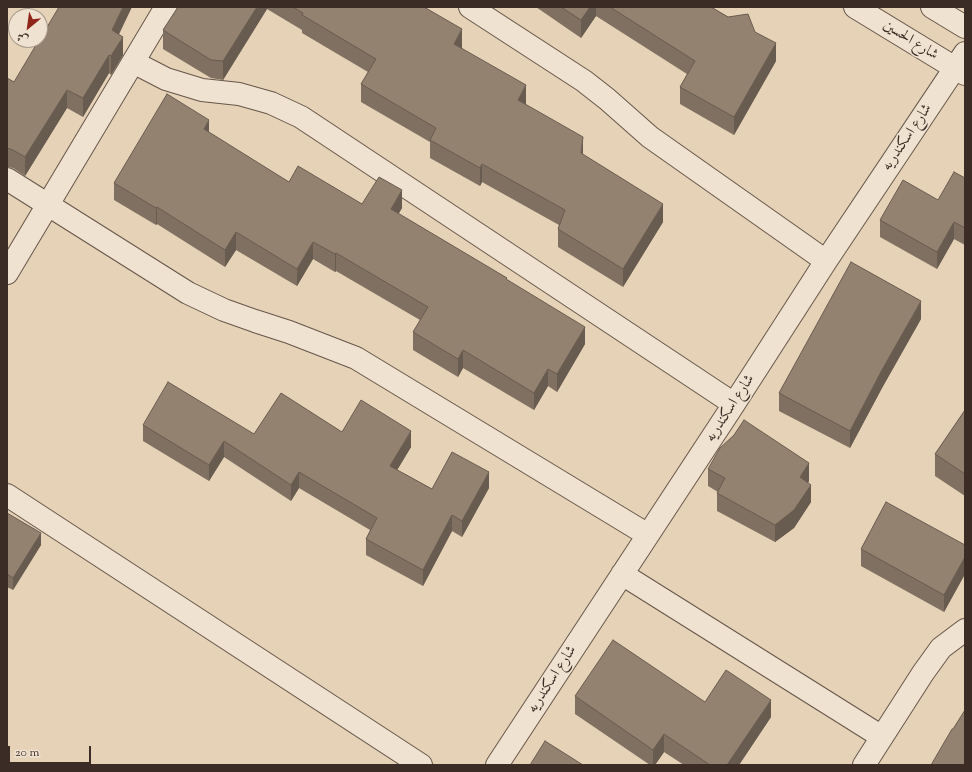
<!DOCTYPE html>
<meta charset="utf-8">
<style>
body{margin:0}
#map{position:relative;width:972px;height:772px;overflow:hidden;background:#e6d2b6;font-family:"Sorts Mill Goudy",Amiri,serif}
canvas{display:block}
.frame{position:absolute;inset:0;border:8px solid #3c2c26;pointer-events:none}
.north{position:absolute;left:8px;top:8px;width:40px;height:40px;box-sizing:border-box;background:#efe2d0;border:1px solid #a7998c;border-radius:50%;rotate:209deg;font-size:11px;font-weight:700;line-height:16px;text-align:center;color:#3c2c26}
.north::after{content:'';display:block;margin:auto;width:14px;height:18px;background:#8f2418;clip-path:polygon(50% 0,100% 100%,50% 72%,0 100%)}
.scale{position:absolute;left:8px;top:746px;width:83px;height:18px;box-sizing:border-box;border:2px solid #3c2c26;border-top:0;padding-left:5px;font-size:12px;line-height:14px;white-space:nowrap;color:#3c2c26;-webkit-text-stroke:3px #efe2d0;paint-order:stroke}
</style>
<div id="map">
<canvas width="972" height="772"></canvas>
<div class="frame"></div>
<div class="north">ش</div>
<div class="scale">20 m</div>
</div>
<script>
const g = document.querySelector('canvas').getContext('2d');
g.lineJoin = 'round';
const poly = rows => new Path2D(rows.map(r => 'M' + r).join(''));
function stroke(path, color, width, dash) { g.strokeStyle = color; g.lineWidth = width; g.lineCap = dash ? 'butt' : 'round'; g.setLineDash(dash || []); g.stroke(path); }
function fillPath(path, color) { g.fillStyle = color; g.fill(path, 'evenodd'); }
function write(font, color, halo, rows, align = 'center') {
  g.font = font + ' "Sorts Mill Goudy",Amiri,serif'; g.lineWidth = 3; g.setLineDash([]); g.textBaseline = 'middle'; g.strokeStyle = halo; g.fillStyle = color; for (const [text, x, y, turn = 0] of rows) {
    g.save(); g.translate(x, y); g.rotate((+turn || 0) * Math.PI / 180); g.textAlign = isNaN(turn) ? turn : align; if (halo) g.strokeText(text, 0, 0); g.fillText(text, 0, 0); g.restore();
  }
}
const minor = poly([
 [470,7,584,81,607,99,650,137,826,261],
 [855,7,965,74],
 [932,7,965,27],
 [133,62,166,79,202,90,239,94,271,103,301,117,734,404],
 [7,179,188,293,224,310,255,321,289,332,356,358,648,535],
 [7,273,166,7],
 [7,495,421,765],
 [622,574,882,737],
 [497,765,734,404,826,261,965,53],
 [864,765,923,673,941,648,965,630]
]);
stroke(minor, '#66564a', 24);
stroke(minor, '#efe2d0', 22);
fillPath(poly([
 [178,7,424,7,462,48,526,103,526,105,583,155,663,222,623,287,558,247,558,229,559,225,482,182,480,186,430,158,430,142,361,102,361,84,368,72,302,33,302,30,267,9,223,80,211,78,163,49,163,30],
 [536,7,711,7,755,32,776,61,734,135,680,104,680,87,687,74,596,16,581,38],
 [119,35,123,55,111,75,109,73,83,117,67,108,25,176,13,168,7,167,7,78,14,82],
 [209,133,289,182,362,204,402,208,398,214,507,280,585,344,557,392,548,386,534,410,463,368,458,377,413,350,413,332,420,320,336,271,335,272,313,259,297,286,236,250,225,267,157,224,156,225,114,200,114,183],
 [965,178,965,245,954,239,937,269,880,237,880,220,938,200],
 [921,319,882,388,850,448,779,411,779,393],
 [965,410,965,496,935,476,935,454],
 [143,425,254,434,342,432,411,447,397,470,432,489,489,488,462,537,452,531,423,586,366,555,366,539,370,530,299,488,291,501,224,457,209,481,143,441],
 [708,469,809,481,808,483,811,502,794,528,775,542,717,511,717,493,718,492,708,486],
 [7,513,41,545,13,590,7,587],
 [965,545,965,574,944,612,861,566,861,549],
 [575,696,705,702,771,717,739,765,684,765,664,752,655,765,650,765,575,714]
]), '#7f7061');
fillPath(poly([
 [123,7,132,7,112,49,112,30],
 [257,7,267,7,267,9,223,80,223,61],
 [590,7,596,7,596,16,581,38,581,20],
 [462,29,462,48,454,62,454,44],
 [123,37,123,55,111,75,111,56],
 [776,43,776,61,734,135,734,117],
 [109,55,109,73,83,117,83,98],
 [526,85,526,103,518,119,518,100],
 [67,90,67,108,25,176,25,157],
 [209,120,209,137,204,129],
 [583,137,583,155,581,153],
 [482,164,482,182,480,186,480,168],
 [402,190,402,208,391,227,391,209],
 [663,204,663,222,623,287,623,269],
 [157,207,157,224,156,225,156,208],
 [954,222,954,239,937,269,937,252],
 [236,232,236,250,225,267,225,250],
 [313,242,313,259,297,286,297,269],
 [336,253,336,271,335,272,335,254],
 [921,301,921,319,882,388,850,448,850,431,882,370],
 [585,327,585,344,557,392,557,374],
 [463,350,463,368,458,377,458,359],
 [548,369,548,386,534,410,534,393],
 [411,431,411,447,390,482,390,466],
 [224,441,224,457,209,481,209,465],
 [809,463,809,481,800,494,800,477],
 [299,472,299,488,291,501,291,485],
 [489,472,489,488,462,537,462,521],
 [811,485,811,502,794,528,775,542,775,525],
 [452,515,452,531,423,586,423,570],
 [41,533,41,545,13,590,13,578],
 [965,557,965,574,944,612,944,595],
 [771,700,771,717,739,765,727,765],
 [664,734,664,752,655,765,653,765,653,750]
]), '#685b4f');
const building = poly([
 [59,7,123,7,112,30,123,37,111,56,109,55,83,98,67,90,25,157,13,150,7,148,7,78,14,82,39,40,40,40,40,39,59,7],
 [178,7,257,7,223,61,211,60,163,30,178,7],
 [293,7,424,7,462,29,454,44,526,85,518,100,583,137,581,153,663,204,623,269,558,229,565,210,482,164,480,168,430,140,436,128,361,84,376,59,302,15,303,13,293,7],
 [561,7,590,7,581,20,561,7],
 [610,7,711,7,728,17,748,14,755,32,776,43,734,117,680,87,695,61,610,7],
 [167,94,209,120,204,129,289,182,298,166,362,204,379,177,402,190,391,209,507,278,506,279,585,327,557,374,548,369,534,393,463,350,458,359,413,332,428,307,336,253,335,254,313,242,297,269,236,232,225,250,157,207,156,208,114,183,167,94],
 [954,172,965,178,965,228,954,222,937,252,880,220,903,180,938,200,954,172],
 [851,262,921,301,882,370,850,431,779,393,851,262],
 [168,382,254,434,281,393,342,432,361,400,411,431,390,466,432,489,452,452,489,472,462,521,452,515,423,570,366,539,377,518,299,472,291,485,224,441,209,465,143,425,168,382],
 [965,410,965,474,935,454,965,410],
 [744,420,809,463,800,477,811,485,794,510,775,525,717,493,725,478,708,469,720,448,734,435,744,420],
 [886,502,965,545,965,557,944,595,861,549,886,502],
 [7,513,41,533,13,578,7,574,7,513],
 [613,640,705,702,726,670,771,700,727,765,710,765,664,734,653,750,575,696,613,640],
 [965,710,965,765,931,765,952,729,953,729,965,710],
 [545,741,583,765,530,765,545,741]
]);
fillPath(building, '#948271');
stroke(building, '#685b4f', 1);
write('15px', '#3c2c26', '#efe2d0', [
 ["شارع الحسين",910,41,32],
 ["شارع اسكندريه",908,138,-56],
 ["شارع اسكندريه",731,409,-57],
 ["شارع اسكندريه",553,680,-57]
]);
</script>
